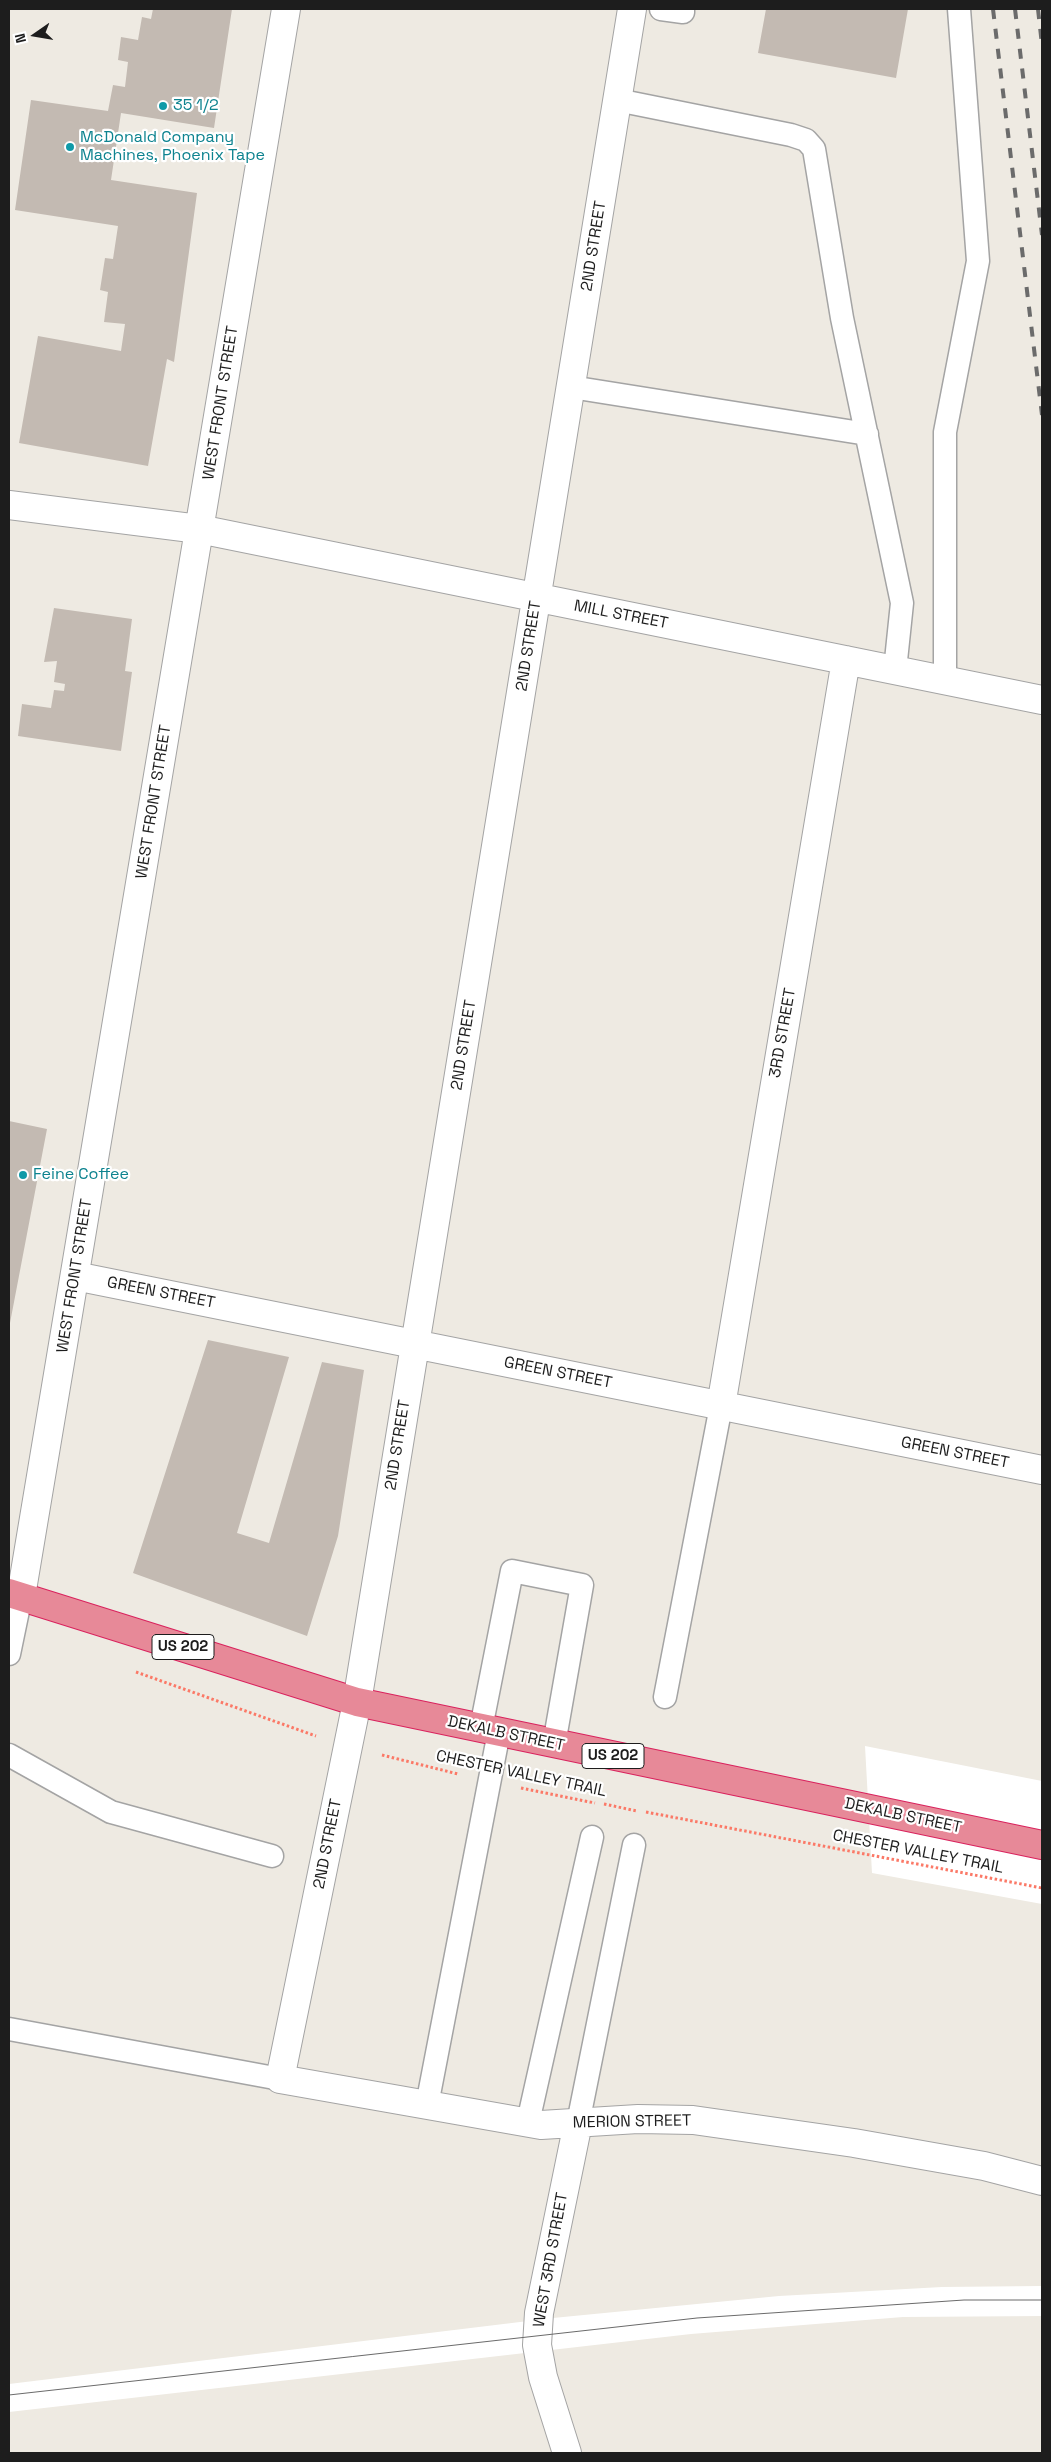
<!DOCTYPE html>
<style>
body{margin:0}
#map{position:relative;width:1051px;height:2462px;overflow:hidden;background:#eeeae2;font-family:"Space Grotesk",sans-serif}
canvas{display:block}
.frame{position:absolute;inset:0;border:10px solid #1d1d1d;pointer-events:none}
.north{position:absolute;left:10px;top:10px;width:50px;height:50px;-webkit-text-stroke:4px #fff;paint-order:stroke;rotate:257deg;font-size:14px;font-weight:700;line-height:20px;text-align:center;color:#1d1d1d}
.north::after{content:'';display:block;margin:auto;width:18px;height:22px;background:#1d1d1d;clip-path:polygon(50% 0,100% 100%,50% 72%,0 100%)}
</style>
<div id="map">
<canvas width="1051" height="2462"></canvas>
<div class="frame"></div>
<div class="north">N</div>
</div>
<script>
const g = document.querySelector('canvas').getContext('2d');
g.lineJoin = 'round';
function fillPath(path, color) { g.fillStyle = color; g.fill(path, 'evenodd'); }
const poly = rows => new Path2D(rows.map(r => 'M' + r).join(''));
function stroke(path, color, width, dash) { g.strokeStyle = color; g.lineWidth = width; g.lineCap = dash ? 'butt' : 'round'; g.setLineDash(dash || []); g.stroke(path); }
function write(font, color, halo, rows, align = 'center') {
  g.font = font + ' "Space Grotesk",sans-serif'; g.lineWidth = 4.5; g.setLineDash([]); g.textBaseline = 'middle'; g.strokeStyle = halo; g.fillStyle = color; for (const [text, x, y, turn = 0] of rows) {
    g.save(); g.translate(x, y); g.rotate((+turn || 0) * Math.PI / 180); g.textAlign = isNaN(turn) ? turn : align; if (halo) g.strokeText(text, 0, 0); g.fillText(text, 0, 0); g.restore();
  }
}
fillPath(poly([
 [865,1746,1042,1781,1042,1904,872,1873],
 [1042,2286,1042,2316,903,2317,691,2334,9,2412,9,2384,553,2318,779,2296,942,2287]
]), '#fff');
fillPath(poly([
 [153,9,232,9,214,128,121,113,111,180,197,193,174,362,167,359,148,466,19,443,38,336,121,351,125,324,104,322,108,292,100,290,105,258,113,259,118,226,15,210,31,100,108,111,113,85,125,87,128,62,118,60,121,37,138,40,142,17,151,19],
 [766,9,908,9,896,78,758,53],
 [54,608,132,619,125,671,132,672,121,751,18,736,22,704,51,708,54,690,64,691,65,684,54,682,57,661,44,662],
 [9,1121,47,1129,10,1323,9,1323],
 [208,1340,289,1357,237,1533,269,1543,322,1362,364,1370,338,1536,307,1636,133,1573]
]), '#c3bab2');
const lane = poly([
 [661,9,683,12,683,9],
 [617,100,791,135,806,140,814,149,842,318,902,603,895,670],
 [571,387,867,434],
 [945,680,945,432,978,261,959,9],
 [9,1654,21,1596],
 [665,1697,721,1406],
 [481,1728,512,1571,582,1585,554,1744],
 [9,1755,111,1812,272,1856],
 [9,2029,280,2079],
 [427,2105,499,1732],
 [528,2122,592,1837],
 [578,2123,634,1845]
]);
const street = poly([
 [632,9,357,1702,280,2079,541,2125,638,2119,693,2120,854,2143,984,2166,1042,2181],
 [9,505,199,529,1042,700],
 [75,1276,1042,1470],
 [721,1406,846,660],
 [21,1596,286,9],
 [567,2453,543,2377,537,2345,539,2313,578,2123]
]);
const highway = poly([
 [9,1593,357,1702,1042,1845]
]);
stroke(lane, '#a4a4a4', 25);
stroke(street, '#a4a4a4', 30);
stroke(highway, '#d9225d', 30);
stroke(poly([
 [136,1672,316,1736],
 [382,1755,458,1774],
 [521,1788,595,1803],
 [604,1804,637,1811],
 [646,1812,1042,1888]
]), '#fb7967', 3, [2.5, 2.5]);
stroke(lane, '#fff', 22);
stroke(street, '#fff', 28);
stroke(highway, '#e78998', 28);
stroke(poly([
 [9,2395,697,2318,964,2300,1042,2300]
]), '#6b6b6b', 1);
stroke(poly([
 [993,9,1042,415],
 [1015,9,1042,235],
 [1038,9,1042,45]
]), '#6b6b6b', 4, [10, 10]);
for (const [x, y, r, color] of [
 [163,106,5,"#0f9aa8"],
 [70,147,5,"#0f9aa8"],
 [23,1175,5,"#0f9aa8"]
]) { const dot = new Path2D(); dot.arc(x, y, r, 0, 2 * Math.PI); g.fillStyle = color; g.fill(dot); stroke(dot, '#fff', 2); }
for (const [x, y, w] of [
 [183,1647,62],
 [613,1756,62]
]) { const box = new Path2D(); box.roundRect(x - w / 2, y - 12.5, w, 25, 4); g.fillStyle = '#fff'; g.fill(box); stroke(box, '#1d1d1d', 1); }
write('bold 15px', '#1d1d1d', null, [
 ["US 202",183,1647],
 ["US 202",613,1756]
]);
write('16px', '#0d838f', '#fff', [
 ["35 1/2",173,106],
 ["McDonald Company",80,138],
 ["Machines, Phoenix Tape",80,156],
 ["Feine Coffee",33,1175]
], 'left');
write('16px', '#1d1d1d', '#fff', [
 ["2ND STREET",594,246,-81],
 ["WEST FRONT STREET",221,403,-81],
 ["MILL STREET",621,615,11],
 ["2ND STREET",529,646,-81],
 ["WEST FRONT STREET",154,802,-81],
 ["3RD STREET",783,1033,-80],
 ["2ND STREET",464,1045,-81],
 ["WEST FRONT STREET",75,1276,-81],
 ["GREEN STREET",161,1293,11],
 ["GREEN STREET",558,1373,11],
 ["2ND STREET",398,1445,-81],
 ["GREEN STREET",955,1453,11],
 ["DEKALB STREET",506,1734,12],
 ["CHESTER VALLEY TRAIL",521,1774,12],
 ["DEKALB STREET",903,1816,12],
 ["2ND STREET",328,1844,-79],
 ["CHESTER VALLEY TRAIL",918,1852,11],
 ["MERION STREET",632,2122,-1],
 ["WEST 3RD STREET",551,2260,-80]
]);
</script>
